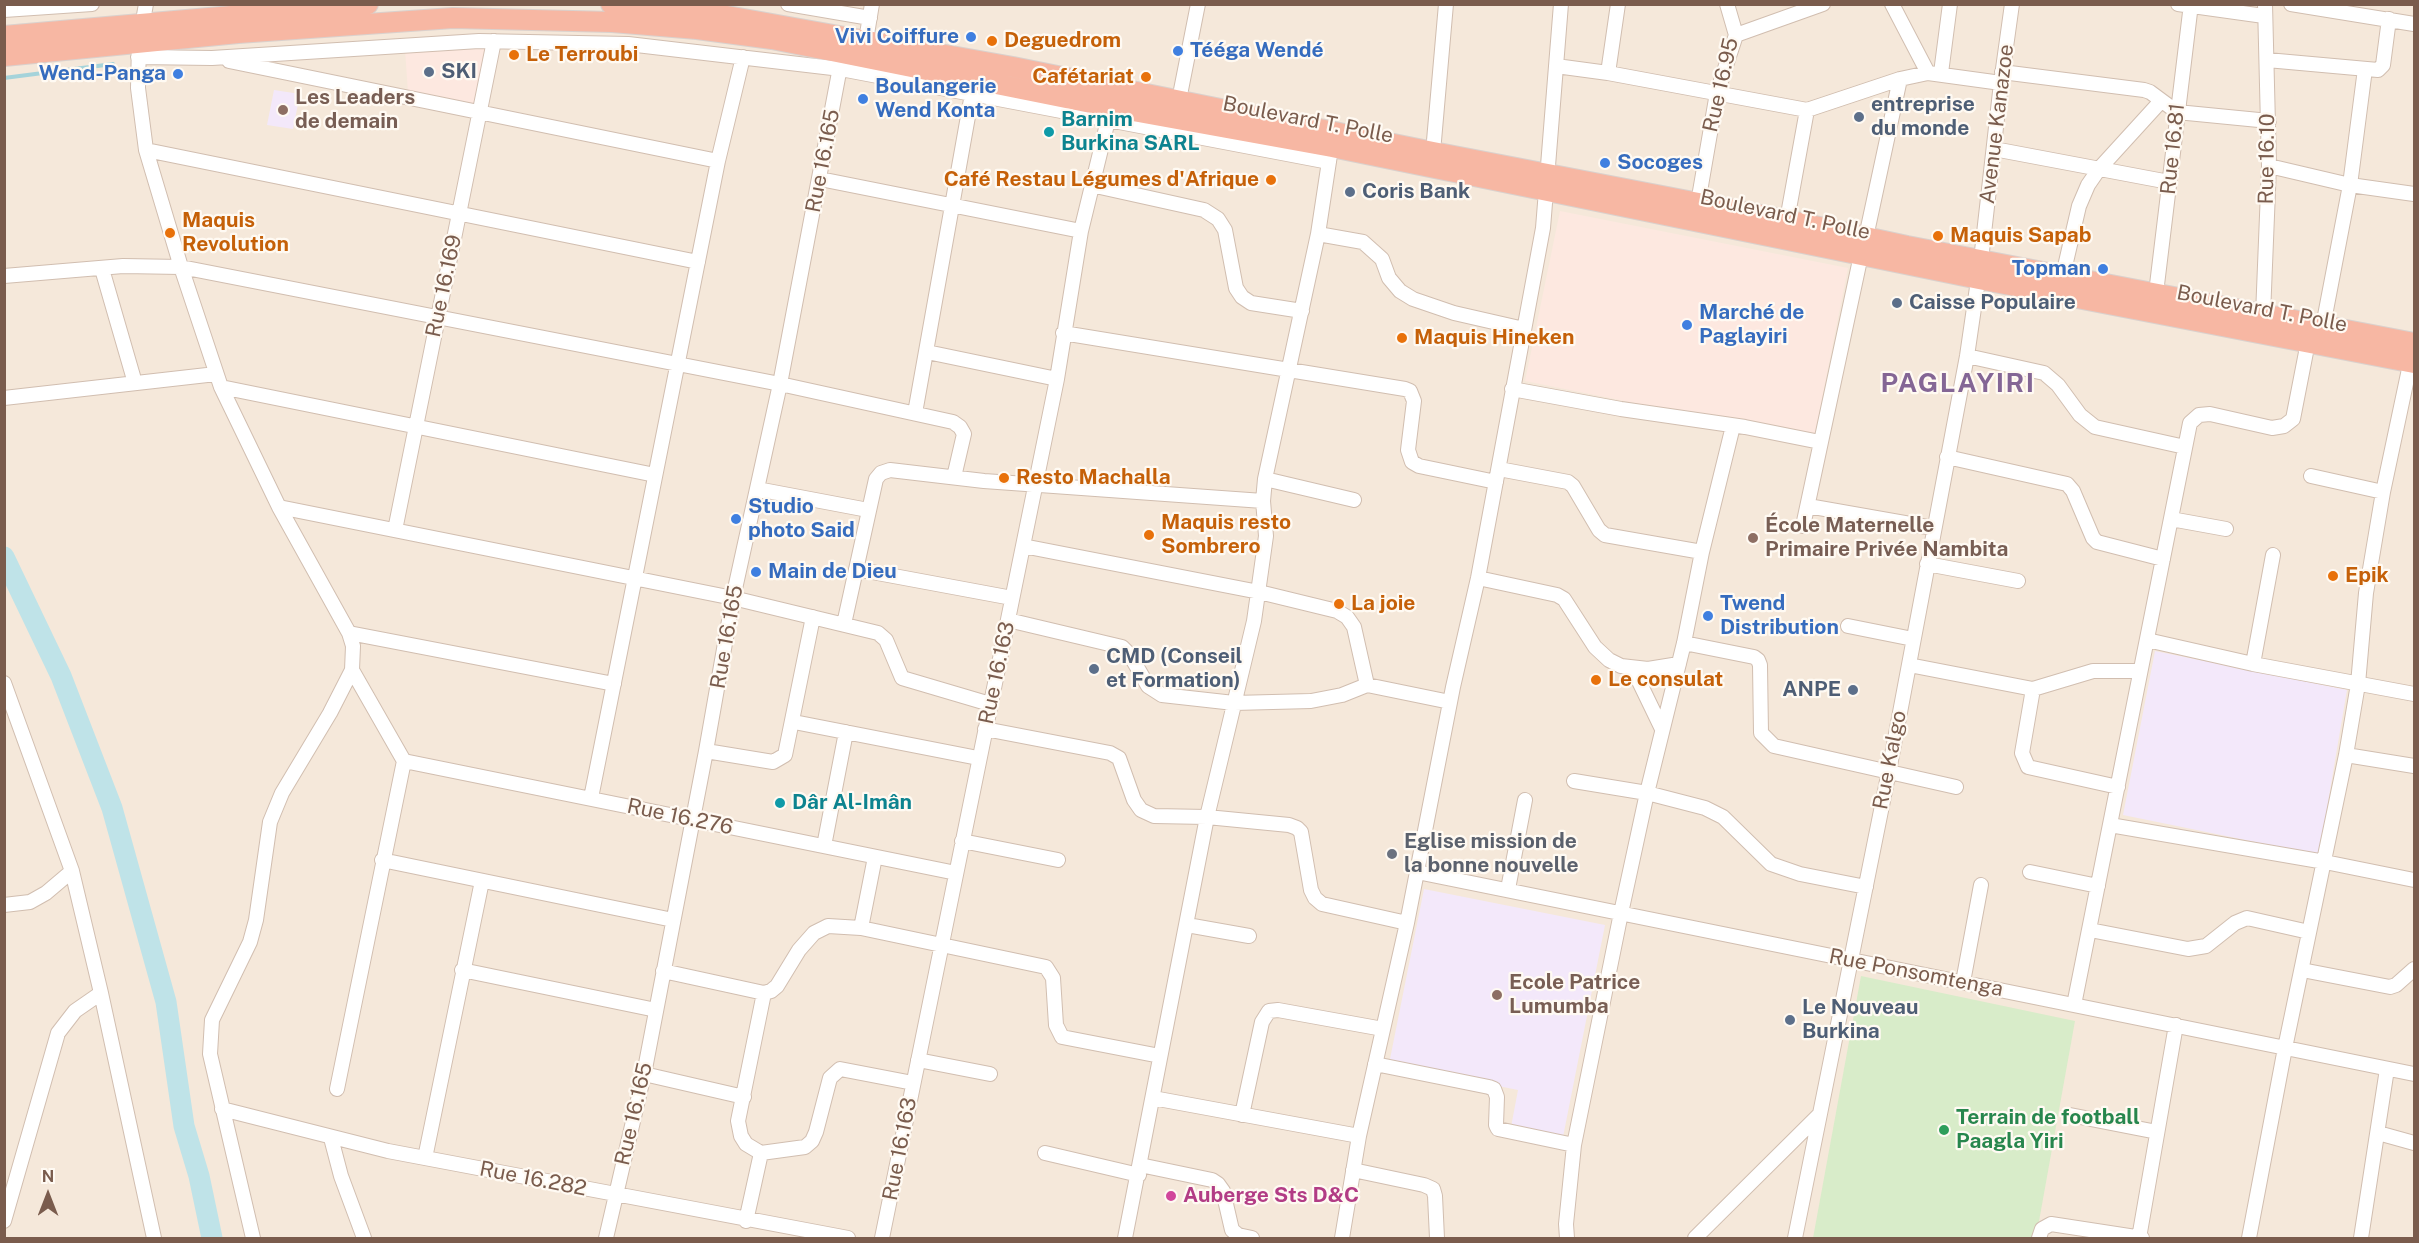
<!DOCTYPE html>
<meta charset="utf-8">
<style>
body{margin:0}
#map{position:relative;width:2419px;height:1243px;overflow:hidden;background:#fdf6ec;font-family:"Public Sans",sans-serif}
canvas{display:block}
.frame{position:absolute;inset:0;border:6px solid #7a5c4d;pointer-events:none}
.north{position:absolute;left:18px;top:1165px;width:60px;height:60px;-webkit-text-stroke:4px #fffaf3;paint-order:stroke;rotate:0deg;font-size:16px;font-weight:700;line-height:24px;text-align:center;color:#7a5c4d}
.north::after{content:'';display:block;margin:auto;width:21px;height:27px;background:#7a5c4d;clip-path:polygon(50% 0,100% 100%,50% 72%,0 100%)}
</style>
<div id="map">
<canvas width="2419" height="1243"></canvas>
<div class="frame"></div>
<div class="north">N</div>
</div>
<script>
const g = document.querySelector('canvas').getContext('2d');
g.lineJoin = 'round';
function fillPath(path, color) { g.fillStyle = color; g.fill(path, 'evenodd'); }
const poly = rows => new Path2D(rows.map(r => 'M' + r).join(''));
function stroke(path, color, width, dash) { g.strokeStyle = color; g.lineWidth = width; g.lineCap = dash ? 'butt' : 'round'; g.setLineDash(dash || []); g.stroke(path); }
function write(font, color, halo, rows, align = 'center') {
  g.font = font + ' "Public Sans",sans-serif'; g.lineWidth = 4.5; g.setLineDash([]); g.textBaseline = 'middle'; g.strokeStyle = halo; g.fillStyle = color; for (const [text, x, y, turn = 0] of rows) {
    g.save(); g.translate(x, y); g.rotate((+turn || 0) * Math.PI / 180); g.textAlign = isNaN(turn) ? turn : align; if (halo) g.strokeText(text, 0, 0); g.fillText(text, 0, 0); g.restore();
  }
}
fillPath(poly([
 [5,5,2414,5,2414,1238,5,1238]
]), '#f5e8da');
fillPath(poly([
 [488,47,478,105,408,93,405,49],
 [1560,211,1848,268,1814,439,1525,381]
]), '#fde8e0');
fillPath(poly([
 [274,90,300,94,293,129,267,125],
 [2155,651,2347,690,2319,855,2123,815],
 [1424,889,1605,925,1563,1137,1511,1127,1518,1090,1389,1064]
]), '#f3e8fa');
fillPath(poly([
 [1861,976,2075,1021,2036,1238,1813,1238]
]), '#d8ecc9');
stroke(poly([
 [4,78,113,64]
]), '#a5d3da', 4);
stroke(poly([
 [4,557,61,676,112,808,166,1002,184,1126,199,1176,212,1238]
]), '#bfe3e8', 21);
const minor = poly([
 [146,4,139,43,138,88,146,150,181,267,221,387,279,507,349,633,353,646,352,670,404,761,337,1089],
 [788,4,870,18],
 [1892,4,1928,73],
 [2178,4,2264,16],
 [2291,4,2414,24],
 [4,10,92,4],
 [1736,35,1823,4],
 [866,40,872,4],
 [138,57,212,58,479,41,628,44,841,69,1329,162],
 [2267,60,2378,70,2383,65,2389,19],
 [229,61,718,161],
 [1556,66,1608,73,1807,110,1900,79,1928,73,2001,83],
 [2002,72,2144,90,2150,92,2177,112,2269,121],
 [1608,73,1618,4],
 [1941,73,1950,4],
 [1179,100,1198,4],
 [1994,149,2169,182],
 [146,150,698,262],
 [1433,152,1446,4],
 [2269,166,2350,185,2414,194],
 [820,179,1081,231],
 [1091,185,1204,210,1218,219,1225,230,1236,288,1242,297,1251,303,1302,311],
 [1698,203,1717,93,1736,35,1727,4],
 [1787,220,1807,110],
 [1318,234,1363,242,1382,259,1389,278,1400,291,1413,299,1454,313,1524,329],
 [1866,237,1900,79],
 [102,269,135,383],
 [2063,275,2079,206,2088,185,2099,169,2161,101],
 [4,276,123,266,181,267,780,384,953,422,960,427,964,434,954,477],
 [2156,293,2191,4],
 [2263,315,2269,166,2265,4],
 [2323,326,2350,185,2365,69],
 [1063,333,1405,389,1410,391,1414,401,1408,450,1412,462,1419,466,1496,482],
 [927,352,1057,379],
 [1967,356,2044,373,2058,385,2080,415,2095,427,2185,447],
 [221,387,655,475],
 [1512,389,1621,409,1745,427,1820,442],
 [4,398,216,374],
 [915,413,972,94],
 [1947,457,2067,484,2073,491,2093,538,2097,542,2163,559],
 [1499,469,1568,482,1573,486,1599,530,1605,535,1702,552],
 [2311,476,2383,492],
 [1265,479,1354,500],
 [757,489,868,510],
 [1808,506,1933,528],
 [279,507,733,598,878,633,886,640,902,678,990,704],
 [2171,519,2226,529],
 [1803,526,1861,255],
 [395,530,494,41],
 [1023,546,1259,592,1337,611,1347,617,1354,627,1367,685],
 [1927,564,2018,581],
 [856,569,1012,598],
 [1478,578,1557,595,1564,599,1595,647,1609,660,1621,666,1648,669,1679,664],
 [1008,620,1122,647,1130,655,1148,686,1162,695,1234,703,1311,701,1342,695,1367,685,1450,702],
 [844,624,876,479,881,473,890,470,984,481,1263,501],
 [1848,626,1913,639],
 [349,633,614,684],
 [2147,640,2253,664,2414,694],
 [1684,643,1754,657,1758,660,1760,665,1761,733,1774,746,1956,787],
 [2253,664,2273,555],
 [1909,665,2033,689,2093,671,2140,671],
 [1633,669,1662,729],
 [4,683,72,871,101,993,154,1238],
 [2033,689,2022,753,2028,767,2118,787],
 [794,722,978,758],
 [985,729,1110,753,1119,758,1134,800,1141,810,1154,816,1207,817,1289,825,1297,828,1301,832,1311,890,1315,898,1322,904,1407,923],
 [706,751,773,762,785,755,813,617],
 [2346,755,2414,766],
 [404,761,956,873],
 [1574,781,1647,793,1705,808,1723,817,1771,864,1800,874,1866,887],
 [591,798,718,161,743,57],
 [2110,825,2325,862,2414,880],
 [962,841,1058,860],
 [824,846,846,732],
 [382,860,673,920],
 [1417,872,2414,1074],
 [2030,872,2098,886],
 [1508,889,1525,800],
 [4,905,30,902,46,893,72,871],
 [1187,925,1249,936],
 [861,928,875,857],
 [2090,930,2188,949,2206,946,2235,923,2247,918,2309,932],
 [462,970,656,1010],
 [2302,970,2390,987,2396,985,2414,969],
 [663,971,764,993,771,991,777,986,799,950,814,933,828,926,861,928,1046,967,1053,978,1056,1025,1062,1037,1160,1056],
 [1963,982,1981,885],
 [764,993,738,1121,741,1136,746,1144,761,1153,805,1147,812,1141,816,1132,830,1078,840,1069,913,1083],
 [2074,1005,2190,423,2199,415,2210,414,2272,428,2284,426,2293,419,2308,342],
 [918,1060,990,1074],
 [1375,1064,1489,1087,1494,1089,1497,1097,1496,1125,1498,1129,1574,1145],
 [644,1074,744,1097],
 [1153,1098,1359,1136],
 [222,1109,388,1151,848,1238],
 [1242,1115,1262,1022,1269,1011,1278,1010,1383,1029],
 [2070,1115,2157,1132],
 [2378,1133,2414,1143],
 [331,1138,341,1176,364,1238],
 [1045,1153,1139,1175],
 [425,1158,482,881],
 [1140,1165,1212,1180,1218,1184,1223,1191,1232,1230,1238,1235,1252,1238],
 [1353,1170,1424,1185,1433,1189,1435,1196,1437,1238],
 [4,1221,58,1033,75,1011,101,993],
 [746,1221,761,1153],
 [253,1238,210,1054,212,1020,250,942,256,920,270,822,282,793,330,713,352,670],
 [606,1238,644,1074,706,751,733,598,780,384,844,46],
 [882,1238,1057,379,1081,231,1110,112],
 [1125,1238,1207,817,1254,621,1266,536,1263,501,1265,479,1318,234,1330,155],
 [1342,1238,1359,1136,1407,923,1453,687,1478,578,1543,228,1561,4],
 [1567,1238,1566,1224,1574,1145,1621,913,1647,793,1684,643,1702,552,1733,426],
 [1695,1238,1820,1114],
 [1795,1238,1889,771,1967,356,1981,260,2001,83,2012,4],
 [2039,1238,2042,1229,2051,1224,2142,1238],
 [2139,1238,2176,1025],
 [2249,1238,2285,1048,2346,755,2358,684,2366,593,2383,492,2412,355],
 [2361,1238,2387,1069]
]);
const highway = poly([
 [611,4,699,11,1013,67,1433,152,1787,220,1907,246,2414,343],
 [4,36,368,4],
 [4,56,238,33,453,18,612,22,697,29,772,39,1111,107,1332,147,1979,279,2414,363]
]);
stroke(minor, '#d1beb0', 16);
stroke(highway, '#dad1cd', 22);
stroke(minor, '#fff', 14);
stroke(highway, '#f7b7a3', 20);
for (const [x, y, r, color] of [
 [971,37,6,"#3f7fe0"],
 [992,41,6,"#e8710a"],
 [1178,51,6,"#3f7fe0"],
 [514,55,6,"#e8710a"],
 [429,72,6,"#5c6f8a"],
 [178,74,6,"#3f7fe0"],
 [1146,77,6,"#e8710a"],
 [863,99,6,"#3f7fe0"],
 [283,110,6,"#8d6e63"],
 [1859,117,6,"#5c6f8a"],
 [1049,132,6,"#0f9aa8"],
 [1605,163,6,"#3f7fe0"],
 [1271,180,6,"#e8710a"],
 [1350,192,6,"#5c6f8a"],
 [170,233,6,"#e8710a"],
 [1938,236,6,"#e8710a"],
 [2103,269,6,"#3f7fe0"],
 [1897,303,6,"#5c6f8a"],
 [1687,325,6,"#3f7fe0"],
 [1402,338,6,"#e8710a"],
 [1004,478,6,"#e8710a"],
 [736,519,6,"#3f7fe0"],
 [1149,535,6,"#e8710a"],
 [1753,538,6,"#8d6e63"],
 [756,572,6,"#3f7fe0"],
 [2333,576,6,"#e8710a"],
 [1339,604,6,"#e8710a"],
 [1708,616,6,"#3f7fe0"],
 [1094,669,6,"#5c6f8a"],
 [1596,680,6,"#e8710a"],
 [1853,690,6,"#5c6f8a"],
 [780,803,6,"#0f9aa8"],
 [1392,854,6,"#6b7280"],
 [1497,995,6,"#8d6e63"],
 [1790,1020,6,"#5c6f8a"],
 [1944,1130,6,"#2e9e5b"],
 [1171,1196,6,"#d1479c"]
]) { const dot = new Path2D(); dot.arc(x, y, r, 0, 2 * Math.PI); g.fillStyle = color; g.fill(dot); stroke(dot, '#fffaf3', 2); }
write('bold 21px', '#366cbe', '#fffaf3', [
 ["Vivi Coiffure",959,37,"right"],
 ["Tééga Wendé",1190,51],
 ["Wend-Panga",166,74,"right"],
 ["Boulangerie",875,87],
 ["Wend Konta",875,111],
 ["Socoges",1617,163],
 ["Topman",2091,269,"right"],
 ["Marché de",1699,313],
 ["Paglayiri",1699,337],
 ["Studio",748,507],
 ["photo Said",748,531],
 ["Main de Dieu",768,572],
 ["Twend",1720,604],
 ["Distribution",1720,628]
], 'left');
write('bold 21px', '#c56008', '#fffaf3', [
 ["Deguedrom",1004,41],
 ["Le Terroubi",526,55],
 ["Cafétariat",1134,77,"right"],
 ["Café Restau Légumes d'Afrique",1259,180,"right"],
 ["Maquis",182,221],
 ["Revolution",182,245],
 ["Maquis Sapab",1950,236],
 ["Maquis Hineken",1414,338],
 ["Resto Machalla",1016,478],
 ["Maquis resto",1161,523],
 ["Sombrero",1161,547],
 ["Epik",2345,576],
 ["La joie",1351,604],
 ["Le consulat",1608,680]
], 'left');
write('bold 21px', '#4e5e75', '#fffaf3', [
 ["SKI",441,72],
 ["entreprise",1871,105],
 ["du monde",1871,129],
 ["Coris Bank",1362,192],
 ["Caisse Populaire",1909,303],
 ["CMD (Conseil",1106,657],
 ["et Formation)",1106,681],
 ["ANPE",1841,690,"right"],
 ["Le Nouveau",1802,1008],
 ["Burkina",1802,1032]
], 'left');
write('21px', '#7a5c4d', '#fffaf3', [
 ["Rue 16.95",1721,85,-77],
 ["Boulevard T. Polle",1308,120,11],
 ["Avenue Kanazoe",1997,124,-83],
 ["Rue 16.81",2173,149,-84],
 ["Rue 16.10",2267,159,-89],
 ["Rue 16.165",823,161,-79],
 ["Boulevard T. Polle",1785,215,12],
 ["Rue 16.169",444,286,-78],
 ["Boulevard T. Polle",2262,309,11],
 ["Rue 16.165",727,637,-80],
 ["Rue 16.163",997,673,-78],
 ["Rue Kalgo",1890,760,-79],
 ["Rue 16.276",680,817,12],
 ["Rue Ponsomtenga",1916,973,11],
 ["Rue 16.165",634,1114,-77],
 ["Rue 16.163",900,1149,-79],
 ["Rue 16.282",533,1179,11]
]);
write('bold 21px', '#785e54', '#fffaf3', [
 ["Les Leaders",295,98],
 ["de demain",295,122],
 ["École Maternelle",1765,526],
 ["Primaire Privée Nambita",1765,550],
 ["Ecole Patrice",1509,983],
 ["Lumumba",1509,1007]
], 'left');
write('bold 21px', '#0d838f', '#fffaf3', [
 ["Barnim",1061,120],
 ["Burkina SARL",1061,144],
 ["Dâr Al-Imân",792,803]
], 'left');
write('bold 21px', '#5b616d', '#fffaf3', [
 ["Eglise mission de",1404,842],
 ["la bonne nouvelle",1404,866]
], 'left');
write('bold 21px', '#27864d', '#fffaf3', [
 ["Terrain de football",1956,1118],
 ["Paagla Yiri",1956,1142]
], 'left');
write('bold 21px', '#b23c85', '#fffaf3', [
 ["Auberge Sts D&C",1183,1196]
], 'left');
g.letterSpacing = '1.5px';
write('bold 27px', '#846695', '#fffaf3', [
 ["PAGLAYIRI",1958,384]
]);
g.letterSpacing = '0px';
</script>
